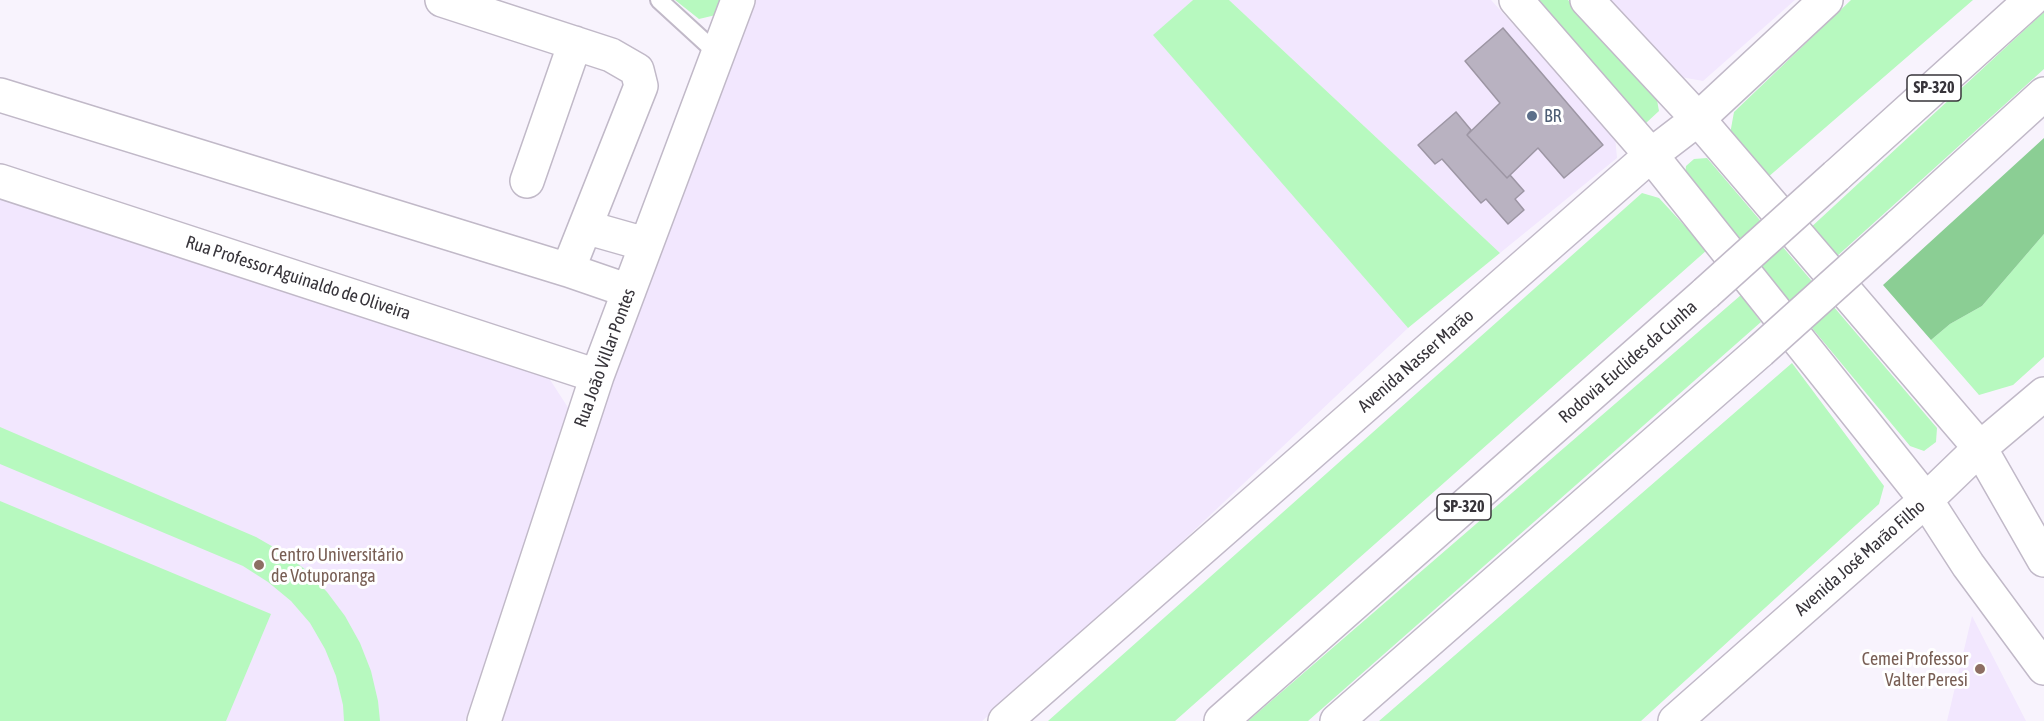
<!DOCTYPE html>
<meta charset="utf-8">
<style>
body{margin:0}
canvas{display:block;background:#f8f3fd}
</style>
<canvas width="2044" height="721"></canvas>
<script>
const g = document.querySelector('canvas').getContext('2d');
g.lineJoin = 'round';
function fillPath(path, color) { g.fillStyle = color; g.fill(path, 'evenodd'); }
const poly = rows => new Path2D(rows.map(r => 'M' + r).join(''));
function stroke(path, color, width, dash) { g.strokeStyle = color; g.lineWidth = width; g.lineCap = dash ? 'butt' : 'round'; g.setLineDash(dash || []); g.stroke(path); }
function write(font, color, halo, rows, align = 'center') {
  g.font = font + ' "Asap Condensed",sans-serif'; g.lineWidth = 6; g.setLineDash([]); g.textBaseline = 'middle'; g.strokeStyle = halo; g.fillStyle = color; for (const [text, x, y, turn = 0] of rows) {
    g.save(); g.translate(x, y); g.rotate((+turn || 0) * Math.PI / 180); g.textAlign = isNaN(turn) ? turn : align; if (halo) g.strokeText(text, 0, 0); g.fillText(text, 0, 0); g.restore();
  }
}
fillPath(poly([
 [755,0,1193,0,1154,35,1408,328,1112,608,982,721,497,721,607,382,733,61],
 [1229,0,1491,0,1615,136,1617,158,1500,253],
 [1608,0,1795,0,1703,81,1675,76],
 [0,197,545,372,569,409,465,721,0,721],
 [1972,616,2026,721,1947,721]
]), '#f2e7fe');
fillPath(poly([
 [675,0,725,0,720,14,699,19],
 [1193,0,1229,0,1500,253,1408,328,1153,35],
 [1529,0,1568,0,1657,100,1659,111,1646,123,1634,120],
 [1851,0,1973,0,1767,178,1730,134,1734,112],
 [2044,12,2044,69,1835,258,1808,230],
 [1707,158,1937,428,1936,442,1924,451,1910,446,1685,175,1686,166,1694,159],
 [1642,193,1659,198,1707,250,1175,721,1048,721],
 [2044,234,2044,357,2013,385,1979,395,1931,340,1950,324,1982,306],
 [1741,295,1761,322,1308,721,1248,721],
 [1792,363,1884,486,1879,504,1641,721,1379,721],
 [0,427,256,537,282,552,306,570,327,592,345,616,360,643,371,671,378,701,380,721,344,721,343,705,336,676,325,649,310,623,291,601,268,582,243,566,0,464],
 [0,501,271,614,226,721,0,721]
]), '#b7f9bf');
fillPath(poly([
 [2044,138,2044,234,1982,306,1950,324,1931,340,1883,285]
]), '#8bce94');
const building = poly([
 [1503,28,1603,145,1564,178,1538,148,1507,178,1467,135,1500,103,1465,61,1503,28],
 [1456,112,1471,130,1467,135,1507,178,1510,175,1524,191,1515,199,1524,210,1508,224,1486,199,1481,203,1442,159,1435,164,1418,145,1456,112]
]);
fillPath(building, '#b9b2c1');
stroke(building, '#9d96a4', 1.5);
const service = poly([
 [659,0,718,54]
]);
const minor = poly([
 [442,0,611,55,637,70,641,86,568,270],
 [0,95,568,270,629,291],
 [0,181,597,376],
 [527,181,575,43],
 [585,227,645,244],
 [484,721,597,376,738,0]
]);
const secondary = poly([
 [1516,0,1651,155,1926,500,1968,565,2044,668],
 [1587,0,1698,119,1980,448,2044,560],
 [1005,721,1651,155,1698,119,1826,0],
 [1675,721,1926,500,1980,448,2044,394]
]);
const motorway = poly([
 [1836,176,2031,0],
 [1899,226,2044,94],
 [1221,721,1706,293],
 [1337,721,1760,351]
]);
stroke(service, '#c1b9c8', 20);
stroke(minor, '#c1b9c8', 36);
stroke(secondary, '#c1b9c8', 36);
stroke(motorway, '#c1b9c8', 36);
stroke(service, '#fff', 16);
stroke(minor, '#fff', 33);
stroke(secondary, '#fff', 33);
stroke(motorway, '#fff', 33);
const motorwayBridge = poly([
 [1706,293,1836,176],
 [1760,351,1899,226]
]);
stroke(motorwayBridge, '#c1b9c8', 36, []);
stroke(motorwayBridge, '#fff', 33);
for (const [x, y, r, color] of [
 [1532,116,6,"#5c6f8a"],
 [259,565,6,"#8d6e63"],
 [1980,669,6,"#8d6e63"]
]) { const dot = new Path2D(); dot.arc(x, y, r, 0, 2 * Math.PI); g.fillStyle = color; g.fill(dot); stroke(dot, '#fff', 2); }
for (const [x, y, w] of [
 [1934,88,54],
 [1464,507,54]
]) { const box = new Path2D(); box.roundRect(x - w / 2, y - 13, w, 26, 4.5); g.fillStyle = '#fff'; g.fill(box); stroke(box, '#37343a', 1.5); }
write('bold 16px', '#37343a', null, [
 ["SP-320",1934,88],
 ["SP-320",1464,507]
]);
write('18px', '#4e5e75', '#fff', [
 ["BR",1544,116]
], 'left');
write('18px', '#37343a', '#fff', [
 ["Rua Professor Aguinaldo de Oliveira",298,278,18],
 ["Rua João Villar Pontes",605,358,-70],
 ["Avenida Nasser Marão",1416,361,-41],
 ["Rodovia Euclides da Cunha",1628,362,-41],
 ["Avenida José Marão Filho",1860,558,-41]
]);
write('18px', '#785e54', '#fff', [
 ["Centro Universitário",271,555],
 ["de Votuporanga",271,576],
 ["Cemei Professor",1968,659,"right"],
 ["Valter Peresi",1968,680,"right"]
], 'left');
</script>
